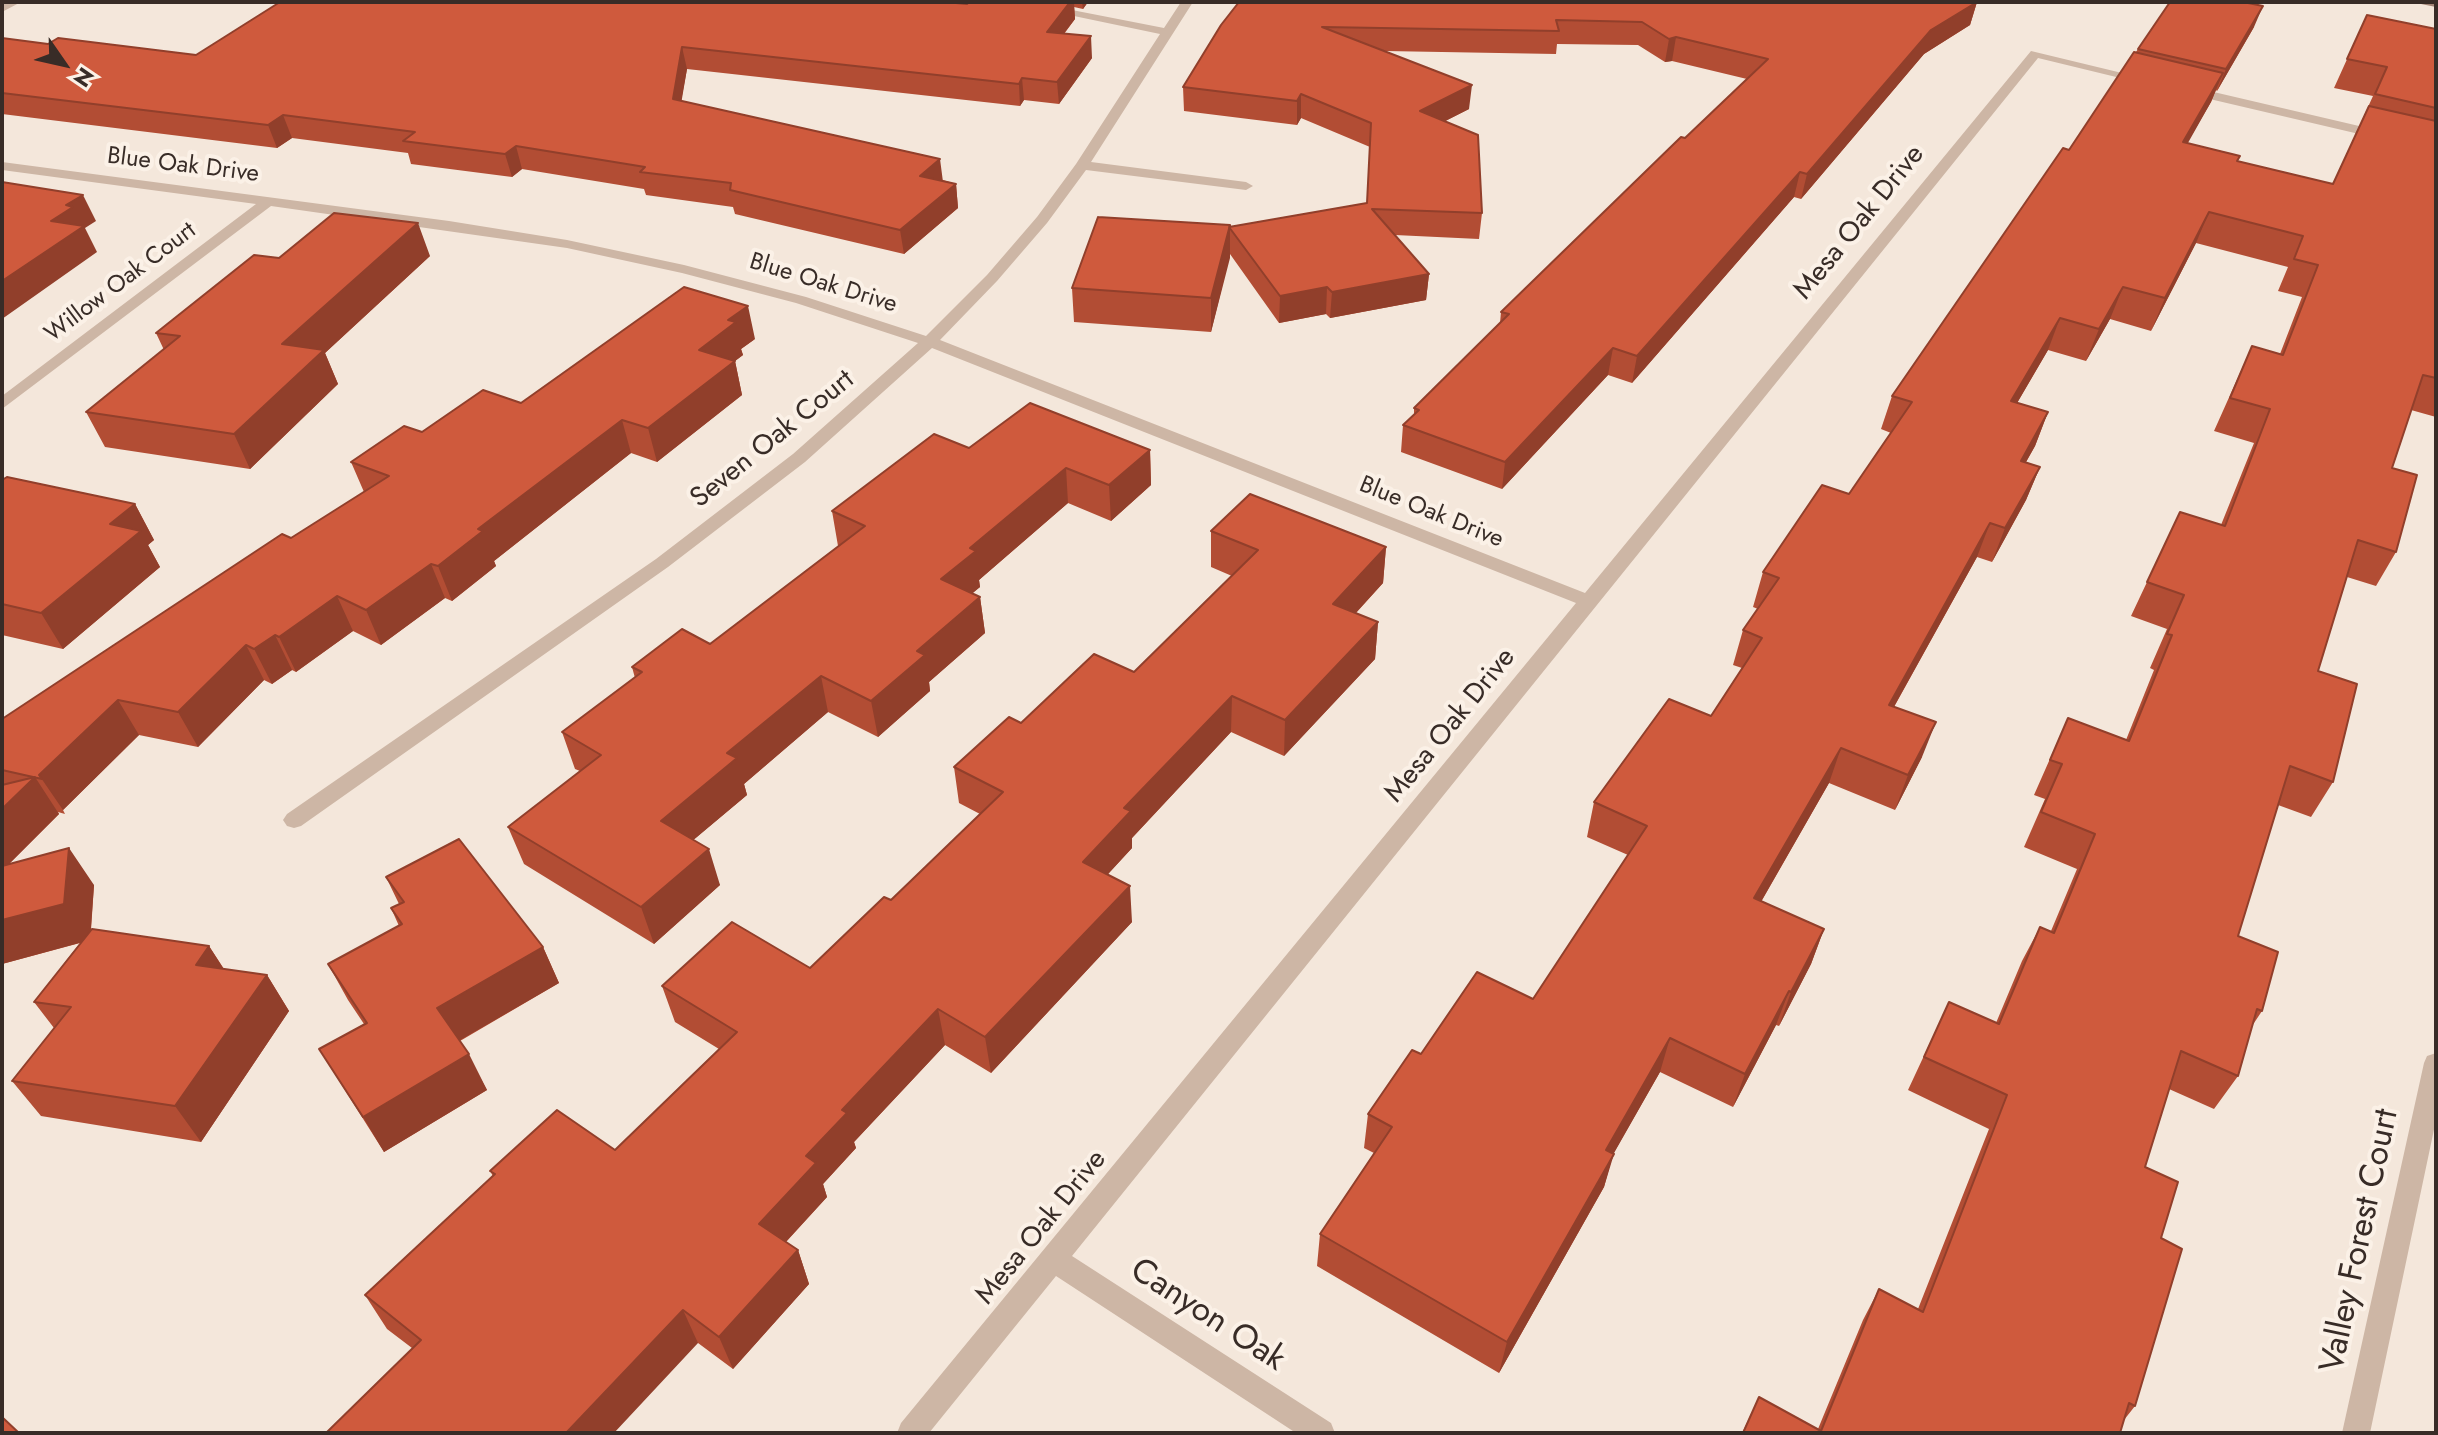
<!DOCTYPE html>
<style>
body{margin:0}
#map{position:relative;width:2438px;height:1435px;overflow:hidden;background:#f4e7db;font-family:Jost,sans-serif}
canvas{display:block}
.frame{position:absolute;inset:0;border:4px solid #382c27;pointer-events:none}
.north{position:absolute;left:24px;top:24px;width:80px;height:80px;-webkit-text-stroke:6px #fbf1e7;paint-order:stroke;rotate:124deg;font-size:22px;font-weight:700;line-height:32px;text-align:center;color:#382c27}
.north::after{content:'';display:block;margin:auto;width:28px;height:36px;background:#382c27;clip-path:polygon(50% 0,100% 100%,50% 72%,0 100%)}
</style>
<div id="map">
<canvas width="2438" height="1435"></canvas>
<div class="frame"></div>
<div class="north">N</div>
</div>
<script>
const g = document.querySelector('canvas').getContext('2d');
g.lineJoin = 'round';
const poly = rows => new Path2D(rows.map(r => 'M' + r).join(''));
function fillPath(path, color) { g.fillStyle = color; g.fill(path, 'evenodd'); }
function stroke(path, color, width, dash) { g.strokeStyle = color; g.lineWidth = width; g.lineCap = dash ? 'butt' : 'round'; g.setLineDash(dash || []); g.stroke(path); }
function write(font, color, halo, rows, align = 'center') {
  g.font = font + ' Jost,sans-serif'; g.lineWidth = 8; g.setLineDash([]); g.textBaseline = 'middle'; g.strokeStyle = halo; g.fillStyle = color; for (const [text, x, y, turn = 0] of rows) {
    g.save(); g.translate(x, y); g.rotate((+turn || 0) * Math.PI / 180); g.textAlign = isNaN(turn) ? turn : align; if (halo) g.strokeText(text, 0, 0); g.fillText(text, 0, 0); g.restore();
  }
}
fillPath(poly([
 [6,2,21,2,2,12,2,4,6,2],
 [1007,2,1031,2,1164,28,1181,2,1193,2,1091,162,1246,182,1253,186,1246,190,1086,170,1047,223,997,281,940,340,1585,593,2031,51,2151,80,2145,84,2038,58,1072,1256,1331,1423,1335,1433,1296,1433,1056,1276,929,1433,897,1433,901,1423,1576,603,932,348,805,462,668,567,301,826,294,828,287,826,283,820,287,814,656,559,793,454,918,343,796,303,682,273,567,248,271,206,2,409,2,396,256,204,2,170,2,162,449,221,567,240,684,265,806,297,926,336,987,275,1037,217,1076,164,1160,34,1007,2],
 [2188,86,2436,144,2436,152,2184,93,2184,87,2188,86],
 [2436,1053,2436,1120,2370,1433,2342,1433,2424,1063,2427,1056,2436,1053]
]), '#cdb6a5');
fillPath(poly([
 [2419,2,2436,2,2436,7,2421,4,2419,2]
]), '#a18476');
fillPath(poly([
 [969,2,1088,2,1083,9,1074,7,1075,19,1064,34,1092,58,1059,104,1024,100,1020,106,687,69,681,101,956,184,958,208,904,254,735,214,733,207,646,195,644,189,522,169,512,177,411,164,408,153,292,138,277,148,2,114,2,38,48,44,196,55,967,4],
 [1977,2,1970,25,1924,54,1801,199,1794,197,1632,383,1608,375,1502,489,1401,452,1403,425,1414,415,1414,408,1500,323,1501,312,1747,79,1672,61,1665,62,1638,45,1557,44,1556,54,1385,51,1469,109,1445,121,1482,213,1479,239,1395,235,1429,274,1426,300,1330,318,1326,314,1279,323,1230,254,1211,332,1074,322,1072,288,1230,227,1367,203,1370,147,1301,118,1297,125,1184,111,1183,87,1221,25],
 [2367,15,2436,29,2436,417,2411,410,2392,468,2396,552,2376,586,2347,577,2318,671,2333,782,2311,817,2278,805,2238,936,2262,1011,2252,1026,2238,1076,2214,1109,2169,1089,2145,1167,2161,1238,2135,1406,2124,1420,2120,1433,1742,1433,1759,1397,1818,1429,1863,1320,1879,1289,1918,1309,1989,1129,1908,1090,1949,1002,1996,1023,2022,961,2040,927,2051,931,2077,869,2024,847,2045,799,2034,795,2068,718,2126,740,2154,670,2150,668,2167,629,2131,616,2180,512,2221,525,2254,443,2214,431,2252,346,2280,354,2302,297,2278,291,2288,267,2196,243,2151,331,2110,319,2086,361,2048,350,2017,403,2048,412,2035,446,2026,462,2040,467,2026,500,1992,562,1977,557,1894,707,1922,757,1895,810,1829,783,1761,902,1824,929,1811,964,1779,1026,1776,1025,1733,1107,1660,1072,1613,1154,1604,1187,1499,1373,1317,1266,1320,1234,1374,1153,1364,1148,1368,1114,1421,1054,1533,999,1628,855,1587,837,1594,802,1711,716,1742,668,1733,665,1743,630,1758,609,1753,607,1763,572,1849,494,1891,433,1881,429,1892,396,2069,150,2138,49,2254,27,2217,91,2216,90,2211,102,2187,143,2238,161,2333,184,2373,96,2334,88],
 [430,256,325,353,338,384,250,469,105,447,86,412,164,350,156,333,279,258],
 [755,339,741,349,743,355,735,361,742,395,657,462,631,453,494,561,496,566,452,601,445,598,381,645,353,631,296,672,292,670,272,684,264,680,198,747,139,735,63,810,65,814,58,812,59,814,9,864,94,885,91,930,209,946,224,969,267,975,289,1011,201,1142,41,1116,12,1081,54,1028,34,1002,80,943,2,964,2,719,364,492,351,462,422,432],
 [969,448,1150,450,1151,485,1111,521,1068,503,979,580,980,587,972,593,980,597,985,633,929,682,930,691,878,737,828,712,744,784,747,795,693,840,720,885,654,944,524,864,508,827,580,771,575,769,562,732,635,678,632,667,710,644,838,546,832,511],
 [2,480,135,504,154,540,148,545,160,567,63,649,2,635],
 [1211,531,1386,547,1383,583,1356,613,1378,622,1375,659,1284,756,1231,732,1132,838,1132,848,1108,874,1132,922,991,1073,945,1045,854,1142,856,1148,823,1184,827,1197,786,1242,798,1250,809,1284,733,1369,698,1343,412,1348,387,1329,365,1295,493,1176,490,1171,615,1150,719,1049,675,1022,662,986,810,968,891,900,980,814,959,803,954,767,1021,723,1134,672,1232,576,1211,567],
 [386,877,543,947,559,983,460,1041,487,1090,384,1152,319,1049,364,1024,348,1000,328,964,399,926,391,908,399,904]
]), '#b24d34');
fillPath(poly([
 [1070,2,1074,2,1075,19,1048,54,1047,32],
 [1082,2,1088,2,1083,9],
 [1977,2,1970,25,1924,54,1801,199,1807,174,1931,30],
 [2263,6,2254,27,2217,91,2226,69],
 [1091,36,1092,58,1059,104,1057,82],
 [1676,37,1672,61,1665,62,1669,39],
 [682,47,687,69,678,122,673,99],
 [2223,73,2211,102,2171,173,2183,142],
 [1022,78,1024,100,1020,106,1019,84],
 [1472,85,1469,109,1418,135,1420,111],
 [1301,94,1301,118,1297,125,1297,101],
 [283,115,292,138,277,148,268,125],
 [516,146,522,169,512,177,505,154],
 [940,159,943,182,920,176],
 [1800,172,1794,197,1632,383,1637,356],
 [956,184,958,208,904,254,900,230],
 [83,195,96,221,85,228,97,252,2,319,2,281,51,221,66,205],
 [2209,212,2196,243,2151,331,2165,298],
 [418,223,430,256,325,353,338,384,250,469,234,434,282,344],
 [1230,225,1230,258,1211,332,1211,298],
 [1429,274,1426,300,1330,318,1332,292],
 [1327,287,1326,314,1279,323,1280,296],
 [2123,287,2110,319,2086,361,2099,329],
 [748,306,755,339,741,349,743,355,735,361,742,395,657,462,648,428,699,350,728,320],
 [2060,318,2048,350,1999,434,2011,401],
 [1613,348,1608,375,1502,489,1505,462],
 [2048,412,2035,446,2008,494,2021,461],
 [622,420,631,453,494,561,496,566,452,601,438,566,478,529],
 [1150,450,1151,485,1111,521,1109,485],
 [2040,467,2026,500,1992,562,2005,528],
 [1066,468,1068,503,979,580,980,587,947,615,941,579,970,548],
 [135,504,154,540,148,545,160,567,63,649,41,613,110,524],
 [1990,523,1977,557,1876,739,1889,705],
 [1386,547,1383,583,1331,640,1333,604],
 [431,564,445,598,381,645,366,610],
 [337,596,353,631,296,672,279,637],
 [980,597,985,633,929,682,930,691,878,737,871,701,917,651],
 [1378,622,1375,659,1284,756,1285,720],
 [275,635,292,670,272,684,254,649],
 [246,645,264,680,198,747,178,712],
 [821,676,828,712,744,784,747,795,672,858,661,821,727,753],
 [1232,696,1231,732,1132,838,1132,848,1086,898,1083,862,1124,808],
 [118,700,139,735,63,810,39,775],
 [1936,722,1922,757,1895,810,1908,775],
 [1841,748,1829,783,1743,933,1754,898],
 [35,777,59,814,2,871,2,809],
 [69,848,94,885,90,940,2,964,2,920],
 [709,849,720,885,654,944,641,907],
 [1130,886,1132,922,991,1073,985,1037],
 [1824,929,1811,964,1779,1026,1791,992],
 [209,946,232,982,196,965],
 [543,947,559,983,455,1043,437,1008],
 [267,975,289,1011,201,1142,175,1106],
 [1789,991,1776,1025,1733,1107,1745,1074],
 [938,1009,945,1045,854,1142,856,1148,823,1184,827,1197,771,1258,759,1224,806,1156,842,1110],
 [1670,1038,1660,1072,1597,1183,1606,1150],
 [469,1054,487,1090,384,1152,363,1117],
 [1614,1154,1604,1187,1499,1373,1507,1342],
 [798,1250,809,1284,733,1369,719,1337],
 [683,1310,698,1343,614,1433,566,1433]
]), '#913f2b');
const building = poly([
 [280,2,945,2,967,4,969,2,1070,2,1047,32,1091,36,1057,82,1022,78,1019,84,682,47,673,99,940,159,920,176,956,184,900,230,730,190,731,183,640,172,645,167,516,146,505,154,403,141,415,132,283,115,268,125,2,93,2,38,48,44,58,38,196,55,280,2],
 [1239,2,1977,2,1931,30,1807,174,1800,172,1637,356,1613,348,1505,462,1403,425,1419,410,1414,408,1509,314,1501,312,1681,137,1685,138,1768,59,1676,37,1669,39,1642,22,1556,20,1559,31,1322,27,1472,85,1420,111,1478,135,1482,213,1372,209,1429,274,1332,292,1327,287,1280,296,1229,227,1367,203,1371,123,1301,94,1297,101,1183,87,1221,25,1239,2],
 [2170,2,2243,2,2263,6,2226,69,2138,49,2170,2],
 [2367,15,2436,29,2436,108,2375,94,2387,67,2347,59,2367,15],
 [2134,52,2223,73,2183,142,2240,156,2237,161,2333,184,2369,106,2436,121,2436,378,2423,375,2392,468,2417,475,2396,552,2358,540,2318,671,2357,684,2333,782,2290,766,2238,936,2278,952,2262,1011,2257,1009,2238,1076,2181,1051,2145,1167,2178,1182,2161,1238,2182,1249,2135,1406,2129,1403,2120,1433,1743,1433,1759,1397,1821,1431,1879,1289,1923,1312,2007,1095,1924,1057,1949,1002,1999,1024,2040,927,2054,933,2095,834,2041,812,2062,764,2050,760,2068,718,2129,741,2172,635,2167,634,2184,595,2147,582,2180,512,2225,526,2270,409,2230,398,2252,346,2283,355,2318,265,2294,259,2303,236,2209,212,2165,298,2123,287,2099,329,2060,318,2011,401,2048,412,2021,461,2040,467,2005,528,1990,523,1889,705,1936,722,1908,775,1841,748,1754,898,1824,929,1791,992,1789,991,1745,1074,1670,1038,1606,1150,1614,1154,1507,1342,1320,1234,1392,1127,1368,1114,1412,1050,1421,1054,1477,972,1533,999,1647,826,1594,802,1669,699,1711,716,1762,638,1743,630,1779,578,1763,572,1822,485,1849,494,1912,402,1892,396,2063,148,2069,150,2134,52],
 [2,182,83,195,66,205,73,207,51,221,84,226,2,281,2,182],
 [334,213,418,223,282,344,324,350,234,434,86,412,180,336,156,333,254,255,279,258,334,213],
 [1098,217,1230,225,1211,298,1072,288,1098,217],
 [684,287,748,306,728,320,736,322,699,350,735,361,648,428,622,420,478,529,483,531,438,566,431,564,366,610,337,596,279,637,275,635,254,649,246,645,178,712,118,700,39,775,42,779,2,770,2,719,282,534,291,538,389,476,351,462,404,426,422,432,483,390,521,403,684,287],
 [1030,403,1150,450,1109,485,1066,468,970,548,976,551,941,579,980,597,917,651,925,655,871,701,821,676,727,753,737,758,661,821,709,849,641,907,508,827,601,755,562,732,642,672,632,667,682,629,710,644,865,526,832,511,934,434,969,448,1030,403],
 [7,477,135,504,110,524,141,531,41,613,2,604,2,480,7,477],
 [1250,494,1386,547,1333,604,1378,622,1285,720,1232,696,1124,808,1131,811,1083,862,1130,886,985,1037,938,1009,842,1110,847,1113,806,1156,816,1163,759,1224,798,1250,719,1337,683,1310,566,1433,326,1433,421,1340,365,1295,495,1174,490,1171,557,1110,615,1150,737,1032,662,986,732,922,810,968,884,897,891,900,1003,792,954,767,1009,717,1021,723,1094,654,1134,672,1258,550,1211,531,1250,494],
 [35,777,2,809,2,785,35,777],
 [459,839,543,947,437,1008,469,1054,363,1117,319,1049,367,1023,328,964,402,924,391,908,404,902,386,877,459,839],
 [69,848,64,904,2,920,2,866,69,848],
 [92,929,209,946,196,965,267,975,175,1106,12,1081,71,1007,34,1002,92,929],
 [2,1417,19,1433,2,1433,2,1417]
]);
fillPath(building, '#cf5a3d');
stroke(building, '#913f2b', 2);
write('24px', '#382c27', '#fbf1e7', [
 ["Blue Oak Drive",183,166,7],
 ["Willow Oak Court",121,283,-37],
 ["Blue Oak Drive",823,284,17],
 ["Blue Oak Drive",1431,513,22]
]);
write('28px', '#382c27', '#fbf1e7', [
 ["Mesa Oak Drive",1860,223,-51],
 ["Seven Oak Court",773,440,-39],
 ["Mesa Oak Drive",1451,726,-51],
 ["Mesa Oak Drive",1042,1228,-51]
]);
write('34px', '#382c27', '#fbf1e7', [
 ["Valley Forest Court",2361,1241,-78],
 ["Canyon Oak",1207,1316,33]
]);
</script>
